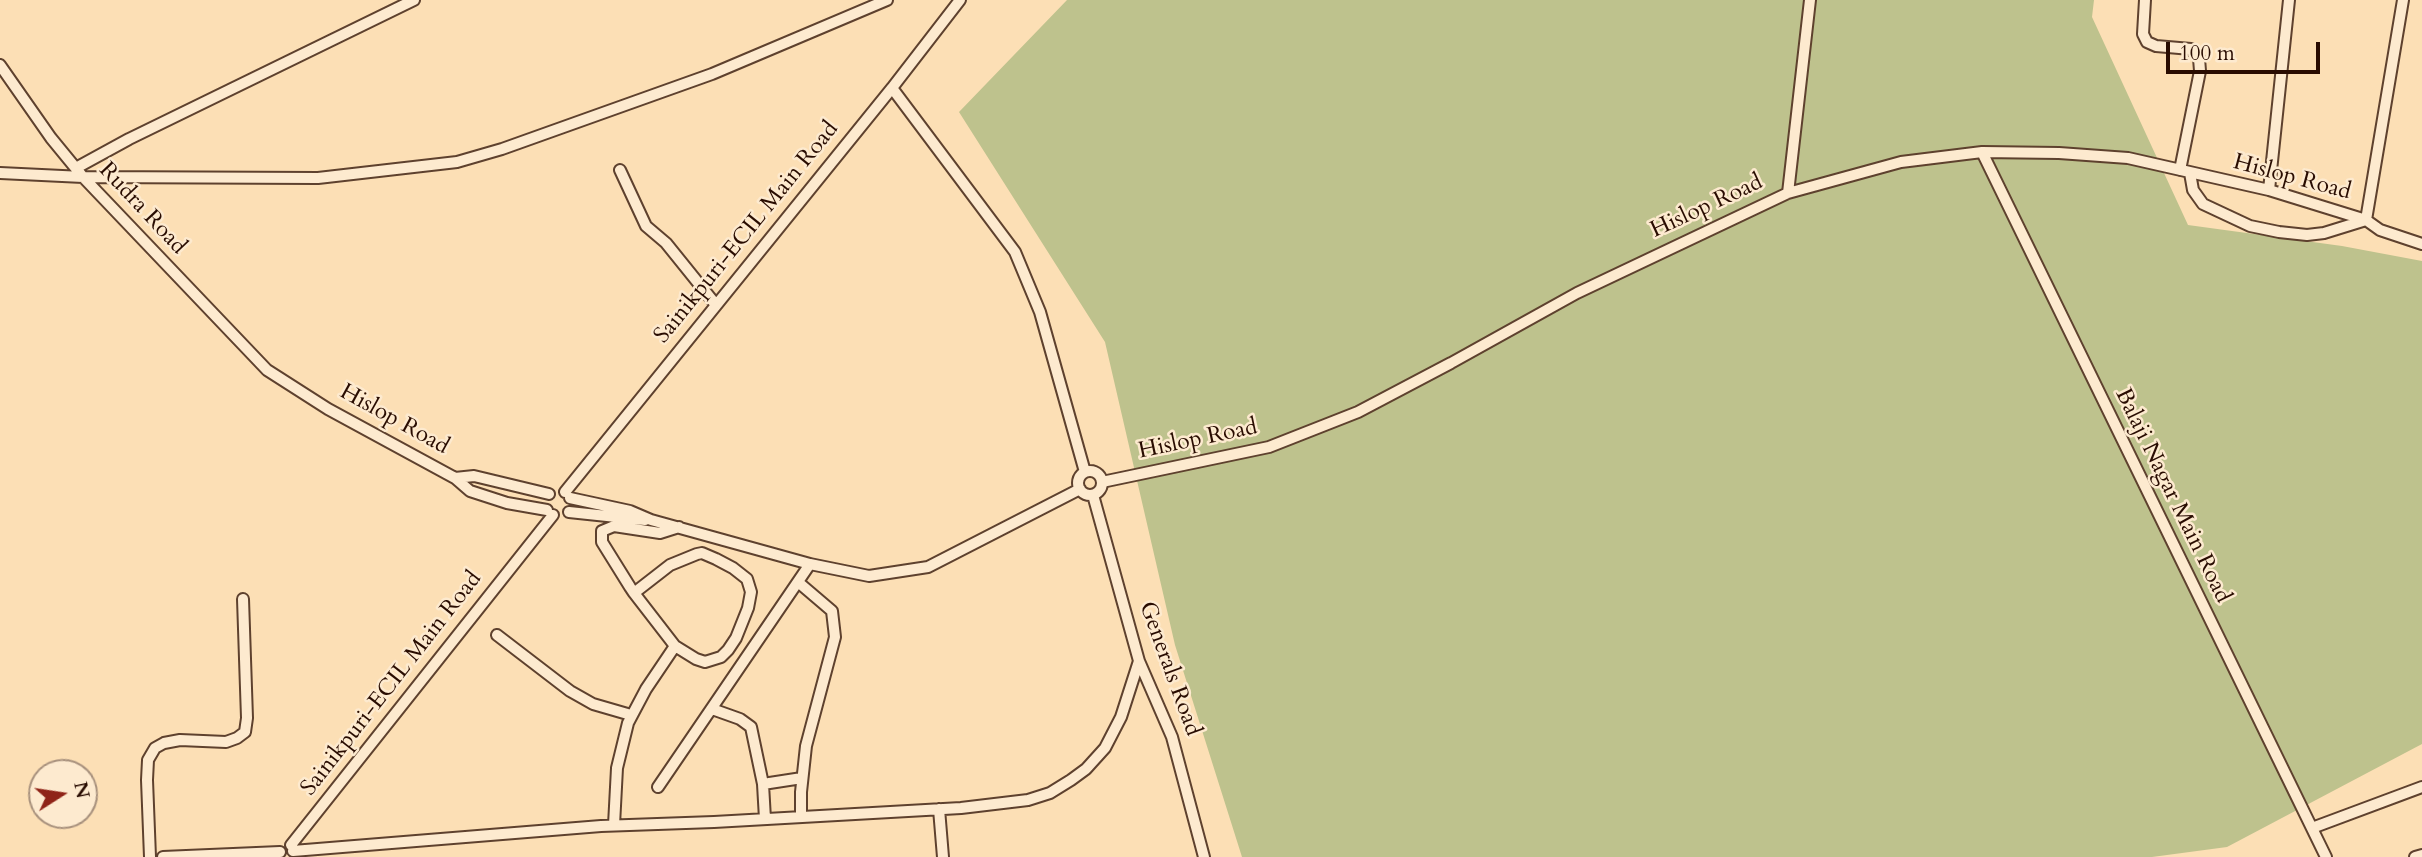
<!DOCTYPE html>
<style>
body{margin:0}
#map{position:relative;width:2422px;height:857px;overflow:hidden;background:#fcdfb5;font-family:Cardo,serif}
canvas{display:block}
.north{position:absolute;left:28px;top:759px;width:70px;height:70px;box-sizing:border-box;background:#fdeacf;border:2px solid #a8917d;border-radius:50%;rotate:78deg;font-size:19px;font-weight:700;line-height:28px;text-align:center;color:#290c01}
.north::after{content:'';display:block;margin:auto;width:24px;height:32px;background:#8f2418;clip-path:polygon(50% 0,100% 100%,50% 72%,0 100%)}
.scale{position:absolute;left:2166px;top:42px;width:154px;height:32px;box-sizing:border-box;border:4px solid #290c01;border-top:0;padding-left:9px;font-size:21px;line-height:24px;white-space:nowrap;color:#290c01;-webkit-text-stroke:5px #fdeacf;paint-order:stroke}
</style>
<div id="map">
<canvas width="2422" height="857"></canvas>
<div class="north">N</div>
<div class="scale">100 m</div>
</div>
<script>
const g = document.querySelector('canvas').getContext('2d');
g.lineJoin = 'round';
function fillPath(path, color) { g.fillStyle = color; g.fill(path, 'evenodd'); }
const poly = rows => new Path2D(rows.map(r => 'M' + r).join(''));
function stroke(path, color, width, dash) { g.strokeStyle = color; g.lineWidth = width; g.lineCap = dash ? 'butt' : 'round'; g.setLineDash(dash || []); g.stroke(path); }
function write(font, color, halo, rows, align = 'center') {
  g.font = font + ' Cardo,serif'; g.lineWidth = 5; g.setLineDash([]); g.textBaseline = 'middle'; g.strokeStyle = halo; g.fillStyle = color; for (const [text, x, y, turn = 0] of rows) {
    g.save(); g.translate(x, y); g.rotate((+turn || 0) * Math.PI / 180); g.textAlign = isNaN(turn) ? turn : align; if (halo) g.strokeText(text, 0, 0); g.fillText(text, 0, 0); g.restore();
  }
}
fillPath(poly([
 [1067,0,2094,0,2092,17,2188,225,2342,246,2422,261,2422,744,2227,847,2152,857,1242,857,1175,645,1105,342,959,112]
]), '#bec28d');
const minor = poly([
 [2145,0,2143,34,2147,42,2156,46,2191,49,2199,58,2200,71,2180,170],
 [0,65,51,138,83,177,267,370,328,409,455,478,470,491,507,503,547,510],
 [892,88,1015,252,1040,312,1085,472],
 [1982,152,2326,857],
 [76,168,129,139,414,0],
 [620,170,646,226,666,243,716,305],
 [0,173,83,177,318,178,457,162,502,149,712,74,887,0],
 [2190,173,2193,190,2203,204,2250,226,2279,232,2307,235,2324,233,2366,220],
 [2269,190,2289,0],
 [1788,193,1810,0],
 [2366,220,2403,0],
 '1078 483a12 12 0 1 1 24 0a12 12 0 1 1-24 0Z',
 [455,478,474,476,549,494],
 [1102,482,1269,447,1358,412,1451,363,1577,293,1788,193,1901,162,1982,152,2059,153,2128,158,2269,190,2366,220,2380,230,2422,244],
 [565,492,892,88,960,0],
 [1093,495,1139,661,1172,737,1204,857],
 [570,498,630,511,651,520,810,564,869,576,928,567,1080,489],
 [569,512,645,520],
 [798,582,832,611,835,637,806,746,801,792,801,817],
 [634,593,670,565,697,554,702,553,716,559,733,568,747,579,751,592,748,608,736,638,728,650,721,657,705,662,696,659,675,646,634,593,630,587,602,542,602,531,614,526,660,533,679,527],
 [497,635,570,691,593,704,631,715],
 [712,709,740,719,751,727,763,784,765,819],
 [763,784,802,778],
 [658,787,810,564],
 [939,809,943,857],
 [614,825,617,768,628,723,646,689,675,646],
 [2312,828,2422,787],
 [291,845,553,515],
 [293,851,601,826,714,822,961,808,1028,800,1050,793,1071,780,1086,769,1105,748,1121,717,1139,661],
 [150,857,147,780,148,760,155,748,164,743,180,740,226,742,237,738,245,732,247,718,243,599],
 [163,857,280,852],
 [2415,857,2422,855]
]);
stroke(minor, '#5e412e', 14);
stroke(minor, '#fdeacf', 10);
write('23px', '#290c01', '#fdeacf', [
 ["Hislop Road",2292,178,15],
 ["Hislop Road",1707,207,-25],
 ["Rudra Road",142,209,47],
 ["Sainikpuri-ECIL Main Road",747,233,-51],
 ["Hislop Road",394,420,29],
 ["Hislop Road",1198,440,-12],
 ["Balaji Nagar Main Road",2172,496,64],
 ["Generals Road",1169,669,70],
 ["Sainikpuri-ECIL Main Road",392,684,-52]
]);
</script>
